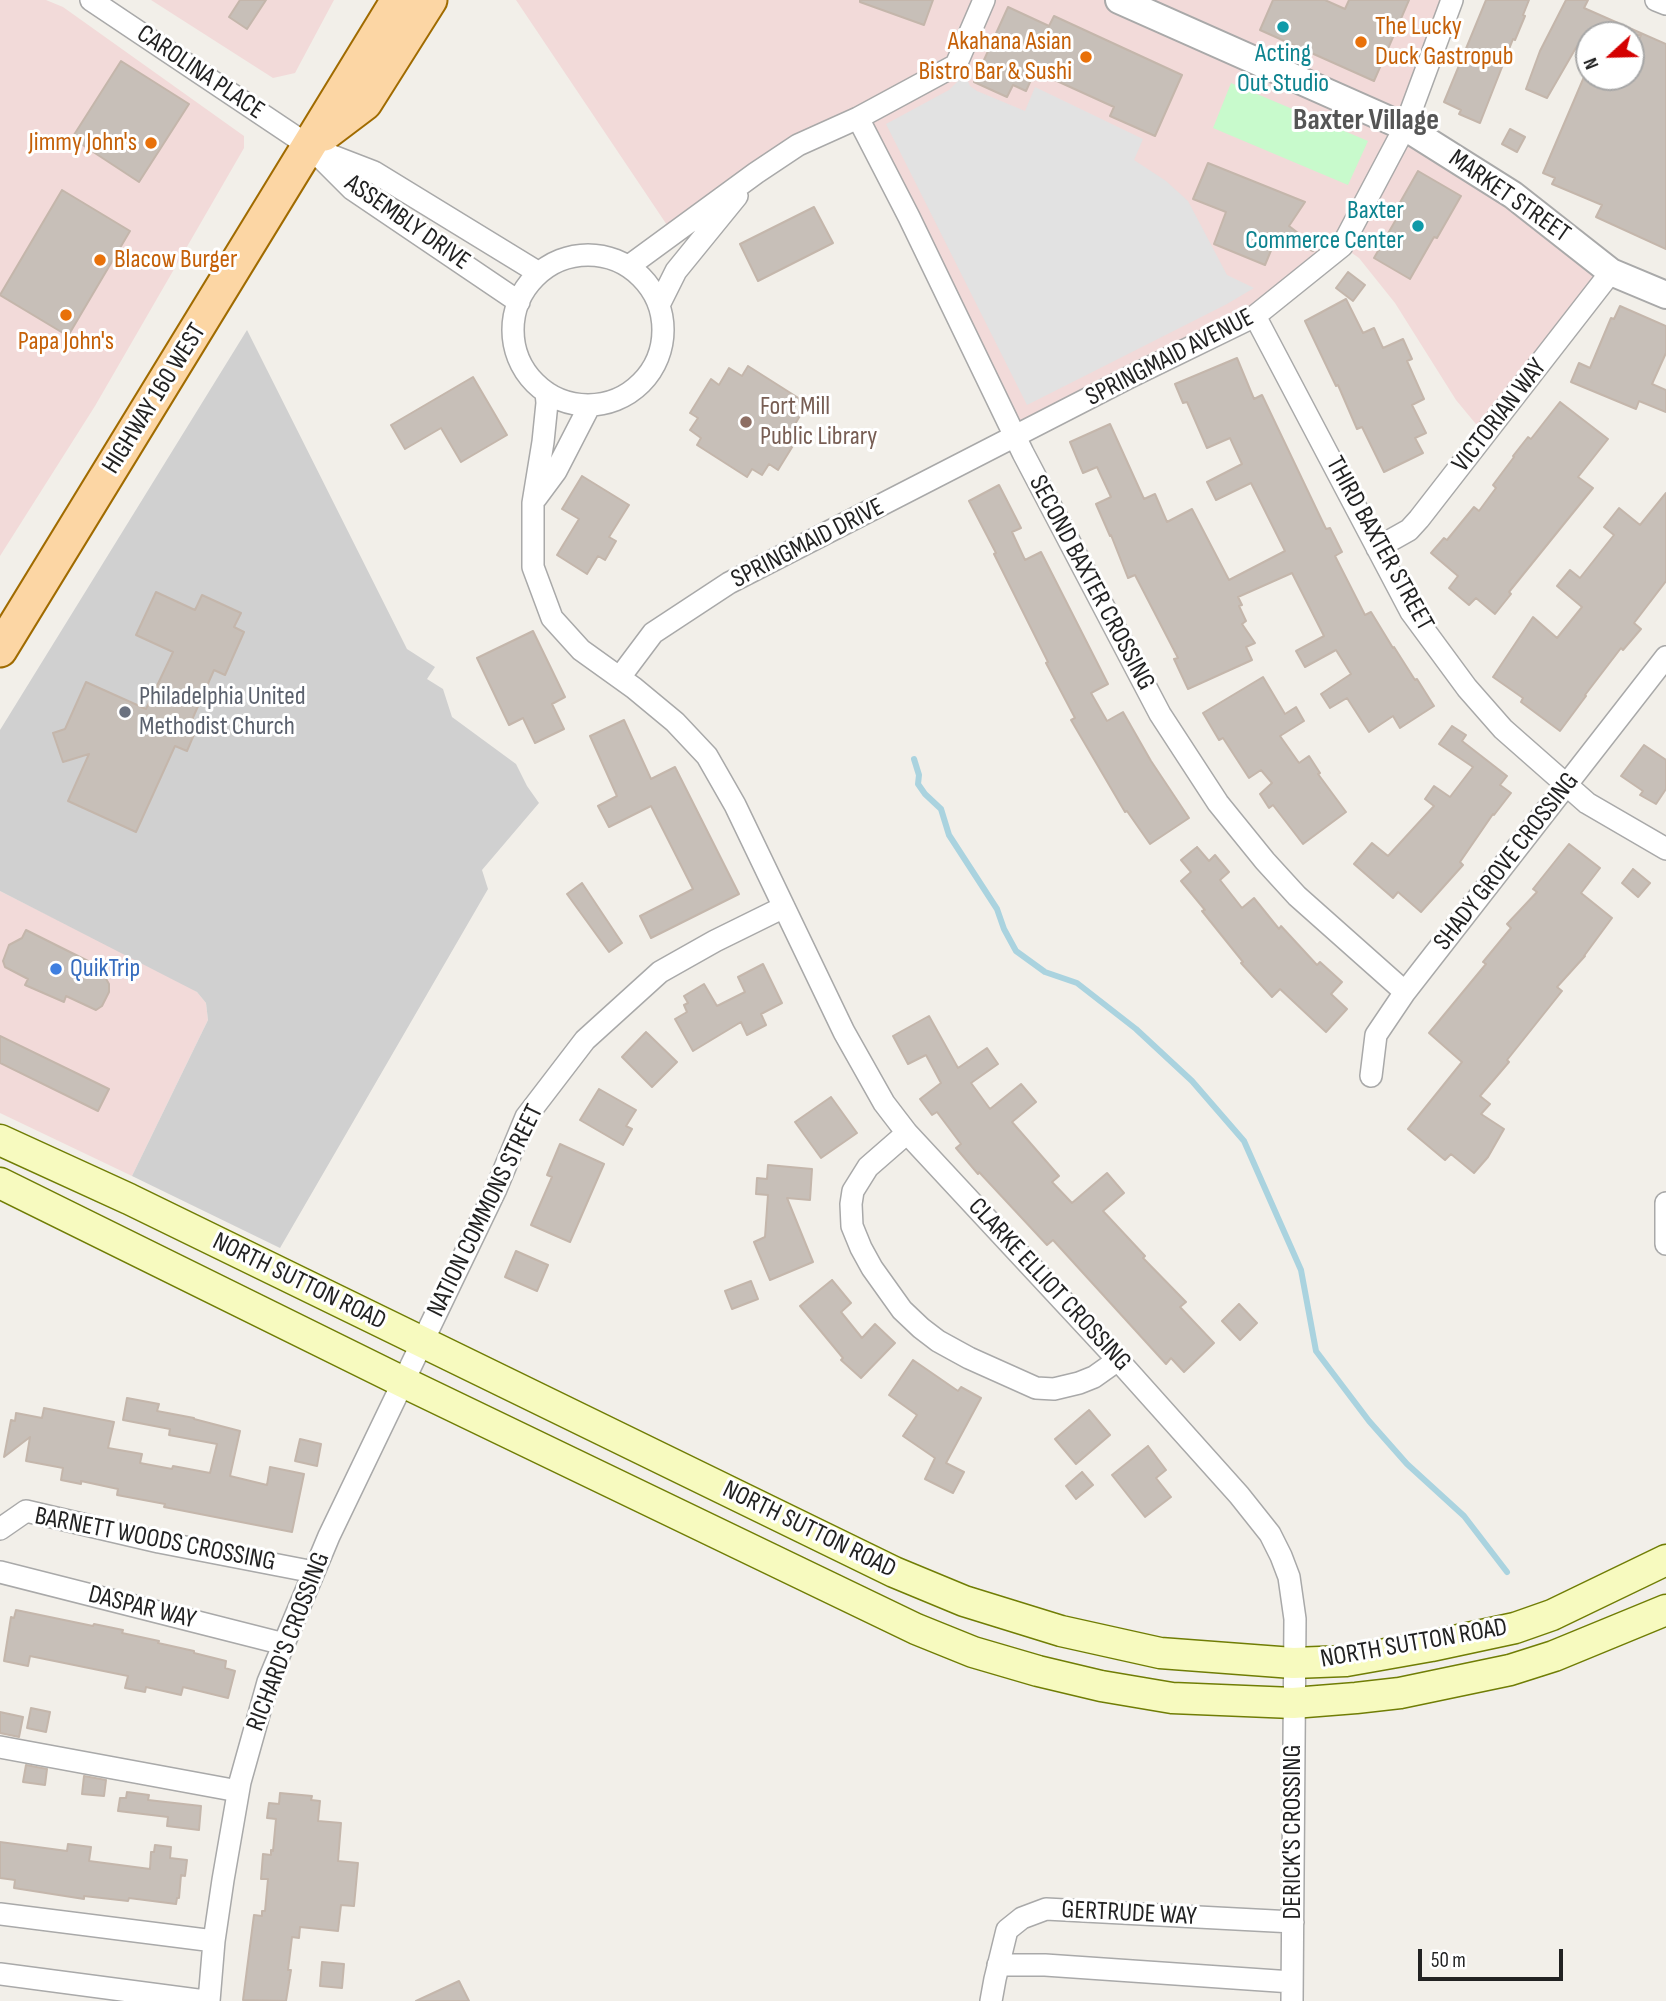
<!DOCTYPE html>
<style>
body{margin:0}
#map{position:relative;width:1666px;height:2001px;overflow:hidden;background:#f2efe9;font-family:"Sofia Sans Condensed",sans-serif}
canvas{display:block}
.north{position:absolute;left:1575px;top:21px;width:70px;height:70px;box-sizing:border-box;background:#fff;border:2px solid #a7a7a7;border-radius:50%;rotate:248deg;font-size:19px;font-weight:700;line-height:28px;text-align:center;color:#222}
.north::after{content:'';display:block;margin:auto;width:24px;height:32px;background:#d40000;clip-path:polygon(50% 0,100% 100%,50% 72%,0 100%)}
.scale{position:absolute;left:1418px;top:1949px;width:145px;height:32px;box-sizing:border-box;border:4px solid #222;border-top:0;padding-left:9px;font-size:21px;line-height:24px;white-space:nowrap;color:#222;-webkit-text-stroke:5px #fff;paint-order:stroke}
</style>
<div id="map">
<canvas width="1666" height="2001"></canvas>
<div class="north">N</div>
<div class="scale">50 m</div>
</div>
<script>
const g = document.querySelector('canvas').getContext('2d');
g.lineJoin = 'round';
function fillPath(path, color) { g.fillStyle = color; g.fill(path, 'evenodd'); }
const poly = rows => new Path2D(rows.map(r => 'M' + r).join(''));
function stroke(path, color, width, dash) { g.strokeStyle = color; g.lineWidth = width; g.lineCap = dash ? 'butt' : 'round'; g.setLineDash(dash || []); g.stroke(path); }
function write(font, color, halo, rows, align = 'center') {
  g.font = font + ' "Sofia Sans Condensed",sans-serif'; g.lineWidth = 6; g.setLineDash([]); g.textBaseline = 'middle'; g.strokeStyle = halo; g.fillStyle = color; for (const [text, x, y, turn = 0] of rows) {
    g.save(); g.translate(x, y); g.rotate((+turn || 0) * Math.PI / 180); g.textAlign = isNaN(turn) ? turn : align; if (halo) g.strokeText(text, 0, 0); g.fillText(text, 0, 0); g.restore();
  }
}
fillPath(poly([
 [0,0,46,0,63,7,244,136,244,148,95,406,0,556],
 [151,0,334,0,295,73,273,78],
 [516,0,1452,0,1405,127,1611,272,1485,435,1456,400,1395,303,1359,258,1342,246,1255,316,1017,437,858,118,673,234],
 [0,891,187,985,197,992,206,1003,208,1020,132,1176,0,1113]
]), '#f2dad9');
fillPath(poly([
 [247,330,407,649,435,667,427,679,443,689,452,717,516,764,527,786,539,803,482,870,488,889,280,1248,132,1176,208,1020,206,1003,197,992,0,891,0,730]
]), '#d0d0d0');
fillPath(poly([
 [1231,83,1368,141,1348,185,1213,128]
]), '#c8facc');
fillPath(poly([
 [965,74,970,86,977,91,1025,111,1035,87,1143,139,1134,160,1166,181,1188,201,1227,275,1254,288,1227,304,1027,405,886,124,949,90]
]), '#e2e2e2');
stroke(poly([
 [914,759,919,775,918,784,925,794,941,809,949,835,997,909,1004,929,1016,951,1045,972,1077,983,1136,1029,1192,1081,1244,1141,1301,1270,1316,1351,1369,1421,1407,1464,1464,1516,1507,1572]
]), '#aad3df', 6);
const building = poly([
 [240,0,266,0,247,29,229,17,240,0],
 [860,0,933,0,924,25,860,2,860,0],
 [1273,0,1325,0,1345,9,1349,0,1409,0,1374,81,1260,30,1273,0],
 [1486,0,1529,0,1523,15,1525,16,1515,40,1513,39,1480,123,1459,114,1461,110,1444,102,1486,0],
 [1566,0,1588,0,1584,8,1666,44,1666,249,1596,217,1602,205,1552,184,1555,178,1543,173,1584,77,1601,77,1620,85,1623,77,1631,77,1631,59,1641,35,1589,35,1589,52,1577,46,1547,98,1526,89,1540,51,1566,0],
 [1008,7,1049,26,1054,16,1182,75,1155,136,1110,116,1114,107,1035,71,1026,91,1013,85,1007,97,974,82,1008,7],
 [121,61,189,104,139,182,72,138,121,61],
 [1510,129,1525,137,1517,152,1502,144,1510,129],
 [1208,163,1305,202,1289,226,1315,246,1313,251,1277,236,1265,265,1214,244,1226,212,1193,199,1208,163],
 [1418,171,1461,196,1437,238,1434,237,1410,279,1374,258,1398,216,1394,213,1418,171],
 [62,190,130,231,68,336,0,295,62,190],
 [814,207,833,243,758,281,740,244,814,207],
 [1348,272,1365,285,1353,301,1336,288,1348,272],
 [1346,299,1363,333,1374,328,1383,348,1403,339,1412,359,1407,361,1424,399,1412,405,1426,433,1415,438,1423,453,1384,472,1362,427,1357,429,1338,385,1336,386,1305,321,1346,299],
 [1620,306,1666,326,1666,353,1652,384,1666,390,1666,412,1639,401,1636,409,1571,382,1579,363,1590,368,1611,318,1614,319,1620,306],
 [1237,358,1254,399,1262,395,1326,529,1330,528,1342,552,1335,556,1365,615,1371,612,1393,648,1394,647,1415,680,1417,679,1434,706,1400,728,1393,716,1369,732,1347,698,1330,708,1321,694,1351,674,1336,650,1305,667,1296,651,1324,636,1292,573,1238,597,1242,605,1239,606,1246,621,1242,624,1255,643,1246,647,1252,660,1188,689,1174,659,1178,658,1135,575,1128,578,1111,535,1110,536,1096,504,1111,497,1097,467,1083,473,1070,442,1110,424,1144,499,1155,494,1167,522,1192,509,1229,580,1285,551,1251,483,1216,500,1207,482,1242,464,1230,438,1207,448,1187,402,1183,403,1175,384,1237,358],
 [748,366,800,399,793,409,801,414,794,426,802,431,778,470,769,464,762,475,752,469,747,477,697,445,701,438,690,430,698,418,690,413,711,379,719,385,729,368,742,376,748,366],
 [473,377,507,435,461,462,441,428,405,449,391,425,473,377],
 [1560,402,1608,439,1578,477,1593,488,1509,592,1511,594,1495,614,1476,598,1469,605,1449,588,1458,576,1431,553,1444,538,1447,540,1474,507,1479,511,1496,488,1493,485,1514,457,1513,456,1528,437,1531,439,1560,402],
 [582,476,629,505,609,537,616,541,605,560,598,556,587,574,557,555,579,519,562,509,582,476],
 [999,485,1021,528,1012,532,1025,560,1041,552,1108,684,1091,693,1107,721,1123,712,1151,761,1189,818,1150,844,1127,811,1125,812,1071,720,1075,718,1046,663,1048,662,994,554,996,553,969,501,999,485],
 [1666,493,1666,581,1634,623,1641,629,1623,650,1621,648,1585,695,1586,696,1560,731,1521,702,1523,698,1493,677,1533,617,1557,638,1582,607,1557,586,1570,570,1580,578,1614,535,1604,527,1619,508,1640,525,1666,493],
 [156,592,195,610,202,595,241,613,234,627,244,632,225,675,214,670,191,722,198,725,187,751,175,746,136,832,68,801,89,754,63,762,53,733,65,729,86,682,146,709,173,652,136,635,156,592],
 [533,631,565,697,552,704,564,729,535,743,523,718,509,725,477,658,533,631],
 [1263,677,1285,714,1296,707,1304,721,1280,736,1299,763,1309,756,1320,773,1318,774,1346,812,1303,844,1273,805,1269,808,1260,794,1272,783,1261,770,1249,778,1223,738,1219,740,1203,713,1263,677],
 [624,720,651,779,675,767,739,894,651,938,640,916,693,889,651,806,609,827,598,806,617,796,590,736,624,720],
 [1452,726,1466,735,1462,741,1507,776,1500,785,1511,793,1494,815,1493,814,1460,862,1463,865,1421,912,1398,892,1393,898,1354,864,1372,843,1388,856,1434,806,1425,799,1434,786,1450,797,1473,767,1439,744,1452,726],
 [1644,745,1666,760,1666,789,1656,804,1640,795,1643,791,1621,776,1644,745],
 [1569,844,1600,868,1581,893,1612,918,1584,956,1585,956,1557,987,1562,991,1507,1060,1509,1062,1480,1096,1490,1104,1481,1114,1504,1129,1488,1157,1474,1173,1451,1154,1445,1160,1408,1129,1462,1062,1429,1033,1486,964,1483,962,1511,928,1507,924,1537,892,1533,889,1569,844],
 [1197,847,1209,861,1215,855,1229,872,1220,880,1242,908,1254,898,1279,929,1281,926,1317,965,1320,962,1342,982,1331,994,1347,1009,1326,1032,1280,989,1272,997,1241,963,1243,962,1202,911,1205,910,1181,881,1191,872,1181,860,1197,847],
 [1633,869,1650,883,1638,897,1622,883,1633,869],
 [582,883,622,943,609,952,567,894,582,883],
 [26,930,108,971,105,977,109,984,109,992,102,1006,96,1010,66,996,64,1002,25,985,28,979,5,967,3,961,9,945,22,938,26,930],
 [763,964,782,1003,761,1014,766,1025,747,1035,741,1022,693,1051,675,1019,687,1012,684,1005,688,1003,684,996,704,984,717,1006,745,992,738,977,763,964],
 [929,1016,958,1068,987,1048,998,1064,971,1083,990,1109,1021,1084,1036,1102,1012,1122,1059,1176,1052,1182,1072,1203,1107,1173,1124,1193,1103,1211,1145,1256,1143,1258,1186,1302,1180,1307,1214,1343,1184,1372,1171,1358,1166,1364,1053,1240,1047,1245,979,1172,978,1174,956,1148,961,1144,937,1112,932,1115,920,1099,941,1083,926,1055,908,1064,893,1036,929,1016],
 [646,1032,677,1062,652,1087,622,1057,646,1032],
 [0,1036,109,1089,98,1111,0,1063,0,1036],
 [599,1089,636,1110,626,1126,632,1129,623,1145,580,1120,599,1089],
 [831,1097,857,1133,821,1158,795,1122,831,1097],
 [560,1144,604,1164,570,1242,531,1225,552,1177,547,1175,560,1144],
 [768,1165,812,1169,810,1200,787,1198,813,1262,770,1280,754,1242,765,1237,768,1195,756,1194,757,1178,767,1179,768,1165],
 [516,1251,548,1265,537,1291,505,1277,516,1251],
 [832,1280,851,1303,841,1312,862,1338,875,1324,895,1343,861,1378,841,1360,843,1358,800,1306,832,1280],
 [751,1281,758,1299,732,1309,725,1291,751,1281],
 [1239,1304,1257,1323,1240,1340,1222,1321,1239,1304],
 [913,1360,958,1391,961,1387,981,1398,946,1463,964,1472,953,1493,925,1479,935,1458,903,1436,917,1415,889,1395,913,1360],
 [127,1398,159,1404,157,1411,194,1418,194,1419,240,1431,230,1476,267,1485,270,1467,304,1474,292,1532,164,1507,165,1504,117,1495,118,1489,81,1481,81,1484,61,1480,63,1468,26,1461,30,1437,4,1457,11,1420,15,1421,16,1413,42,1418,44,1408,114,1422,108,1448,142,1454,140,1463,172,1469,173,1466,210,1473,217,1444,169,1435,170,1429,123,1420,127,1398],
 [1089,1410,1110,1435,1076,1464,1055,1439,1089,1410],
 [300,1439,321,1444,317,1466,295,1461,300,1439],
 [1148,1446,1166,1470,1156,1478,1171,1497,1145,1517,1112,1475,1148,1446],
 [1082,1472,1093,1485,1076,1499,1066,1486,1082,1472],
 [16,1610,93,1626,94,1624,123,1630,122,1633,159,1641,158,1643,194,1651,194,1653,226,1661,225,1668,235,1671,228,1698,183,1687,181,1695,146,1687,145,1692,125,1688,128,1676,30,1656,28,1666,4,1661,11,1617,14,1618,16,1610],
 [31,1708,50,1712,46,1732,27,1728,31,1708],
 [0,1712,23,1717,19,1737,0,1733,0,1712],
 [26,1765,47,1769,45,1785,23,1782,26,1765],
 [84,1776,106,1780,104,1796,82,1794,84,1776],
 [127,1792,149,1795,148,1800,201,1806,199,1830,167,1826,168,1817,118,1811,120,1798,126,1798,127,1792],
 [280,1793,312,1796,311,1800,320,1801,318,1821,341,1823,338,1861,358,1863,354,1906,341,1905,338,1931,300,1927,299,1938,292,1937,288,1970,291,1970,286,2001,243,2000,254,1915,262,1916,262,1911,265,1911,268,1879,261,1879,263,1854,271,1855,271,1850,273,1851,276,1819,267,1818,269,1803,279,1804,280,1793],
 [0,1842,67,1851,68,1844,91,1847,89,1861,150,1869,151,1852,154,1852,155,1845,171,1847,170,1858,187,1860,185,1876,181,1875,179,1898,177,1898,176,1904,129,1898,128,1901,84,1896,84,1899,14,1888,15,1880,0,1878,0,1842],
 [322,1962,344,1964,342,1988,320,1986,322,1962],
 [459,1981,469,2001,416,2001,459,1981]
]);
fillPath(building, '#c7bfb8');
stroke(building, '#c4b6ab', 2);
const minor = poly([
 [91,0,309,146,352,189,519,302],
 [1656,0,1666,4],
 [858,118,909,217,1023,453,1160,714,1218,803,1265,861,1297,896,1405,992],
 [317,150,374,172,539,273],
 '513 330a75 75 0 1 1 150 0a75 75 0 1 1-150 0Z',
 [629,266,756,173,798,145,858,118,956,65,984,0],
 [659,305,676,271,737,196],
 [1255,316,1411,612,1467,688,1503,729,1587,803,1666,849],
 [546,392,547,403,543,442,533,503,533,567,552,618,581,650,634,688,675,722,707,756,735,805,844,1032,884,1103,907,1133,1118,1360,1239,1495,1270,1534,1281,1556,1289,1577,1295,1619,1292,2001],
 [536,498,556,471,590,405],
 [1377,548,1409,530,1419,519,1611,272],
 [620,677,653,633,729,583,1130,377,1255,316,1342,246,1405,127,1452,0],
 [1371,1076,1376,1035,1405,992,1666,657],
 [907,1133,868,1167,853,1191,851,1204,852,1226,861,1248,872,1268,902,1310,921,1328,938,1341,969,1358,1036,1388,1054,1389,1079,1383,1094,1377,1118,1360],
 [1666,1203,1666,1244],
 [0,1529,26,1511,159,1542,314,1572],
 [0,1572,284,1644],
 [0,1747,238,1791],
 [0,1914,214,1941],
 [998,1965,1045,1965,1292,1982],
 [0,1974,205,2001],
 [209,2001,214,1941,223,1880,240,1782,268,1682,329,1536,496,1189,526,1117,585,1040,660,972,715,941,784,907],
 [991,2001,995,1979,1007,1930,1022,1918,1046,1909,1293,1922]
]);
const tertiary = poly([
 [1119,0,1405,127,1513,195,1611,272,1666,295]
]);
const secondary = poly([
 [0,1140,129,1199,894,1572,964,1601,1061,1631,1160,1653,1293,1663,1346,1661,1431,1646,1515,1628,1552,1615,1666,1560],
 [0,1183,403,1382,916,1629,973,1652,1038,1671,1101,1686,1172,1698,1293,1703,1356,1698,1400,1693,1510,1670,1554,1656,1666,1610]
]);
const primary = poly([
 [324,134,365,103,430,0],
 [0,650,398,0]
]);
stroke(minor, '#a9a9a9', 24);
stroke(tertiary, '#a9a9a9', 30);
stroke(secondary, '#707d05', 33);
stroke(primary, '#a06b00', 37);
stroke(minor, '#fff', 21);
stroke(tertiary, '#fff', 26);
stroke(secondary, '#f7fabf', 30);
stroke(primary, '#fcd6a4', 33);
for (const [x, y, r, color] of [
 [1283,27,7,"#0f9aa8"],
 [1361,42,7,"#e8710a"],
 [1086,57,7,"#e8710a"],
 [151,143,7,"#e8710a"],
 [1418,226,7,"#0f9aa8"],
 [100,260,7,"#e8710a"],
 [66,315,7,"#e8710a"],
 [746,422,7,"#8d6e63"],
 [125,712,7,"#6b7280"],
 [56,969,7,"#3f7fe0"]
]) { const dot = new Path2D(); dot.arc(x, y, r, 0, 2 * Math.PI); g.fillStyle = color; g.fill(dot); stroke(dot, '#fff', 2.5); }
write('26px', '#c56008', '#fff', [
 ["The Lucky",1375,27],
 ["Duck Gastropub",1375,57],
 ["Akahana Asian",1072,42,"right"],
 ["Bistro Bar & Sushi",1072,72,"right"],
 ["Jimmy John's",137,143,"right"],
 ["Blacow Burger",114,260],
 ["Papa John's",66,342,"center"]
], 'left');
write('26px', '#0d838f', '#fff', [
 ["Acting",1283,54],
 ["Out Studio",1283,84],
 ["Baxter",1404,211,"right"],
 ["Commerce Center",1404,241,"right"]
]);
write('26px', '#222', '#fff', [
 ["CAROLINA PLACE",200,73,34],
 ["MARKET STREET",1509,197,35],
 ["ASSEMBLY DRIVE",407,223,35],
 ["SPRINGMAID AVENUE",1170,358,-27],
 ["HIGHWAY 160 WEST",155,399,-58],
 ["VICTORIAN WAY",1500,416,-52],
 ["SPRINGMAID DRIVE",808,544,-27],
 ["THIRD BAXTER STREET",1379,544,61],
 ["SECOND BAXTER CROSSING",1091,583,62],
 ["SHADY GROVE CROSSING",1507,862,-52],
 ["NATION COMMONS STREET",486,1211,-64],
 ["NORTH SUTTON ROAD",299,1282,26],
 ["CLARKE ELLIOT CROSSING",1049,1285,47],
 ["NORTH SUTTON ROAD",809,1530,26],
 ["BARNETT WOODS CROSSING",155,1540,11],
 ["DASPAR WAY",142,1608,14],
 ["RICHARD'S CROSSING",289,1642,-69],
 ["NORTH SUTTON ROAD",1414,1644,-10],
 ["DERICK'S CROSSING",1293,1832,-90],
 ["GERTRUDE WAY",1129,1914,3]
]);
write('26px', '#785e54', '#fff', [
 ["Fort Mill",760,407],
 ["Public Library",760,437]
], 'left');
write('26px', '#5b616d', '#fff', [
 ["Philadelphia United",139,697],
 ["Methodist Church",139,727]
], 'left');
write('26px', '#366cbe', '#fff', [
 ["QuikTrip",70,969]
], 'left');
write('bold 30px', '#555', '#fff', [
 ["Baxter Village",1366,121]
]);
</script>
